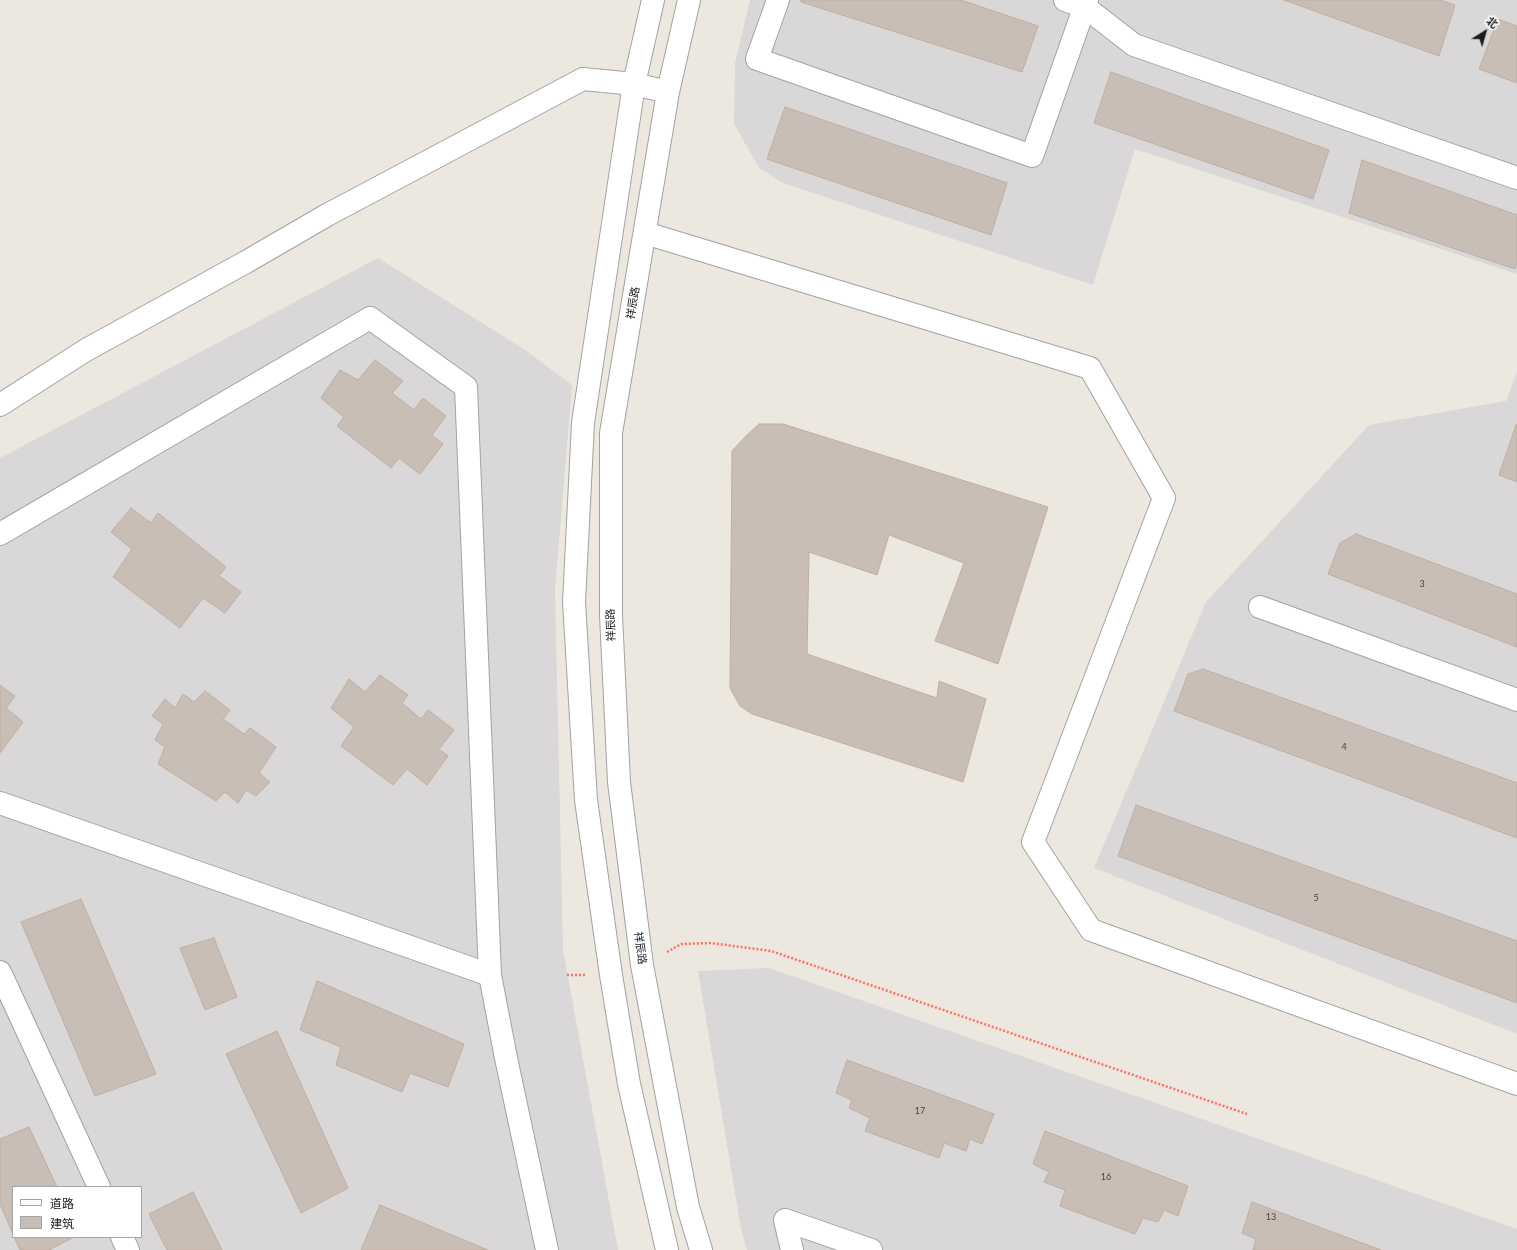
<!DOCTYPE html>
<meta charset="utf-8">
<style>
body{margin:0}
#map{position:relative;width:1517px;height:1250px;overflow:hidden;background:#ede8df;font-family:Lato,"Noto Sans SC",sans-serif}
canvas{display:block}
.legend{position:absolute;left:12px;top:1186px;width:130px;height:52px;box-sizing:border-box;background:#fff;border:1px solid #a4a4a4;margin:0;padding:5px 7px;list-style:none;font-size:12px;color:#1b1b1b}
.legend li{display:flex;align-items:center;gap:8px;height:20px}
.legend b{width:20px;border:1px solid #a4a4a4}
.north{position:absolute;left:1465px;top:12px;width:40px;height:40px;-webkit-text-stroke:3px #fff;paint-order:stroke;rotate:37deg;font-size:11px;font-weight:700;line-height:16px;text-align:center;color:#1b1b1b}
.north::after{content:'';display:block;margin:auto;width:14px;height:18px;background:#1b1b1b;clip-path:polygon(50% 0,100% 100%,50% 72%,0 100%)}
</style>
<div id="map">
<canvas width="1517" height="1250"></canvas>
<ul class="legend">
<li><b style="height:5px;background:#fff"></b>道路</li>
<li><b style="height:11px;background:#c9beb5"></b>建筑</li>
</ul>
<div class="north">北</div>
</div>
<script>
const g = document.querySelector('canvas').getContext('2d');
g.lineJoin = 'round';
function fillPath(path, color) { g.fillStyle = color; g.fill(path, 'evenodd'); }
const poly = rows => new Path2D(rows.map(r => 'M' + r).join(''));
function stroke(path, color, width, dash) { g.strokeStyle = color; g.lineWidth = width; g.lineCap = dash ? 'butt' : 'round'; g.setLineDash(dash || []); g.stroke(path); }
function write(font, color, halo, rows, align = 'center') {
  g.font = font + ' Lato,"Noto Sans SC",sans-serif'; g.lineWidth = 4; g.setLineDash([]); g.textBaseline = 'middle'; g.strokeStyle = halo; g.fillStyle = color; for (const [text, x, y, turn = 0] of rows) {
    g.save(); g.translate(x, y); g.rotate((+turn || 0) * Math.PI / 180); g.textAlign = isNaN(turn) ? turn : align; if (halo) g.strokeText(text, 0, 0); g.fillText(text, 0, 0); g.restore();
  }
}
fillPath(poly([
 [750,0,1517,0,1517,274,1135,149,1093,285,783,183,759,168,734,124,735,63],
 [378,258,525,350,572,385,555,590,563,950,618,1250,0,1250,0,458],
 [13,1187,141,1187,141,1237,13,1237],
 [1517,372,1517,1034,1094,868,1206,602,1369,425,1506,401],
 [769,968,1517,1229,1517,1250,747,1250,741,1229,698,971]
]), '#d9d7d7');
const building = poly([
 [801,0,961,0,1038,26,1022,72,801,2,801,0],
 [1284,0,1440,0,1455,5,1439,56,1284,0],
 [1498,19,1517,26,1517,83,1479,69,1498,19],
 [1111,72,1329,150,1313,199,1094,123,1111,72],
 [785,107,1007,183,991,235,767,159,785,107],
 [1362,160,1517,215,1517,262,1515,269,1349,213,1362,160],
 [375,360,403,381,392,393,414,410,423,398,446,416,432,435,443,444,420,474,399,458,391,468,337,426,344,417,321,398,340,370,358,380,375,360],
 [759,424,783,424,1048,507,998,664,935,641,964,563,889,535,877,575,809,552,807,654,937,698,939,681,986,699,963,782,752,714,740,706,730,688,732,451,745,437,759,424],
 [1516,425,1517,425,1517,482,1499,475,1516,425],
 [131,508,151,523,158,513,226,567,219,576,241,592,225,613,203,598,180,628,113,577,132,549,111,532,131,508],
 [1356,534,1517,594,1517,647,1328,574,1340,543,1356,534],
 [1203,669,1517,783,1517,838,1174,711,1188,674,1203,669],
 [380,675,408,695,402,703,421,719,428,710,454,730,439,749,448,756,427,785,407,769,393,785,341,746,354,727,331,708,349,679,365,692,380,675],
 [0,685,15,696,6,708,23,722,0,753,0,685],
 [205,691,230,710,223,719,244,734,250,728,276,747,259,773,270,782,256,796,246,790,238,803,225,792,216,801,158,764,165,747,155,740,163,724,152,716,165,699,175,708,183,694,194,702,205,691],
 [1136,805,1517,941,1517,1003,1118,856,1136,805],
 [81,899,156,1074,95,1096,21,922,81,899],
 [214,938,237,997,205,1010,180,948,214,938],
 [317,981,464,1044,448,1087,410,1073,402,1092,336,1065,341,1047,300,1030,317,981],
 [277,1031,348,1188,301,1213,226,1054,277,1031],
 [847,1060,994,1114,982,1144,970,1139,966,1151,944,1143,939,1158,865,1131,870,1118,849,1108,852,1100,836,1093,847,1060],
 [29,1127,57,1187,13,1187,13,1234,0,1204,0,1139,29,1127],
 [1045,1131,1188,1186,1178,1216,1164,1210,1158,1222,1143,1218,1135,1234,1060,1206,1065,1190,1044,1182,1049,1172,1033,1164,1045,1131],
 [193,1192,222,1250,167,1250,149,1214,193,1192],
 [1252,1202,1381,1250,1253,1250,1256,1239,1242,1233,1252,1202],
 [380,1205,488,1250,361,1250,380,1205],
 [14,1237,74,1237,49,1250,20,1250,14,1237]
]);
fillPath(building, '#c9beb5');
stroke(building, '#c0aea0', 1);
const minor = poly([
 [653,0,634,84,583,423,574,602,586,800,611,975,629,1084,667,1250],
 [689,0,668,92,611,433,611,615,619,782,642,965,688,1207,701,1250],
 [778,0,757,59,1032,156,1087,0],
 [1065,0,1085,7,1134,45,1517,178],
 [645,233,1090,368,1164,498,1033,842,1091,930,1517,1084],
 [0,405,86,350,246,262,327,215,583,79,634,84,668,92],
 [0,534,370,318,466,387,490,975],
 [1260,607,1517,700],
 [0,803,490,975,506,1058,547,1250],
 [0,972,99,1187],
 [122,1237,128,1250],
 [792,1250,785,1220,871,1250]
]);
stroke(minor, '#a2a2a2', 24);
stroke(poly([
 [667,952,681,944,711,943,771,951,1247,1114],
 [567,975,585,975]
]), '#ff6f5e', 2.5, [2, 2]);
stroke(minor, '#fff', 22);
write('9px', '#464442', null, [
 ["3",1422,584],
 ["4",1344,747],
 ["5",1316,898],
 ["17",920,1111],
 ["16",1106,1177],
 ["13",1271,1217]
]);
write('11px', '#1b1b1b', '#fff', [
 ["祥辰路",633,303,-80],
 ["祥辰路",611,625,-92],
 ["祥辰路",640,948,82]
]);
</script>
